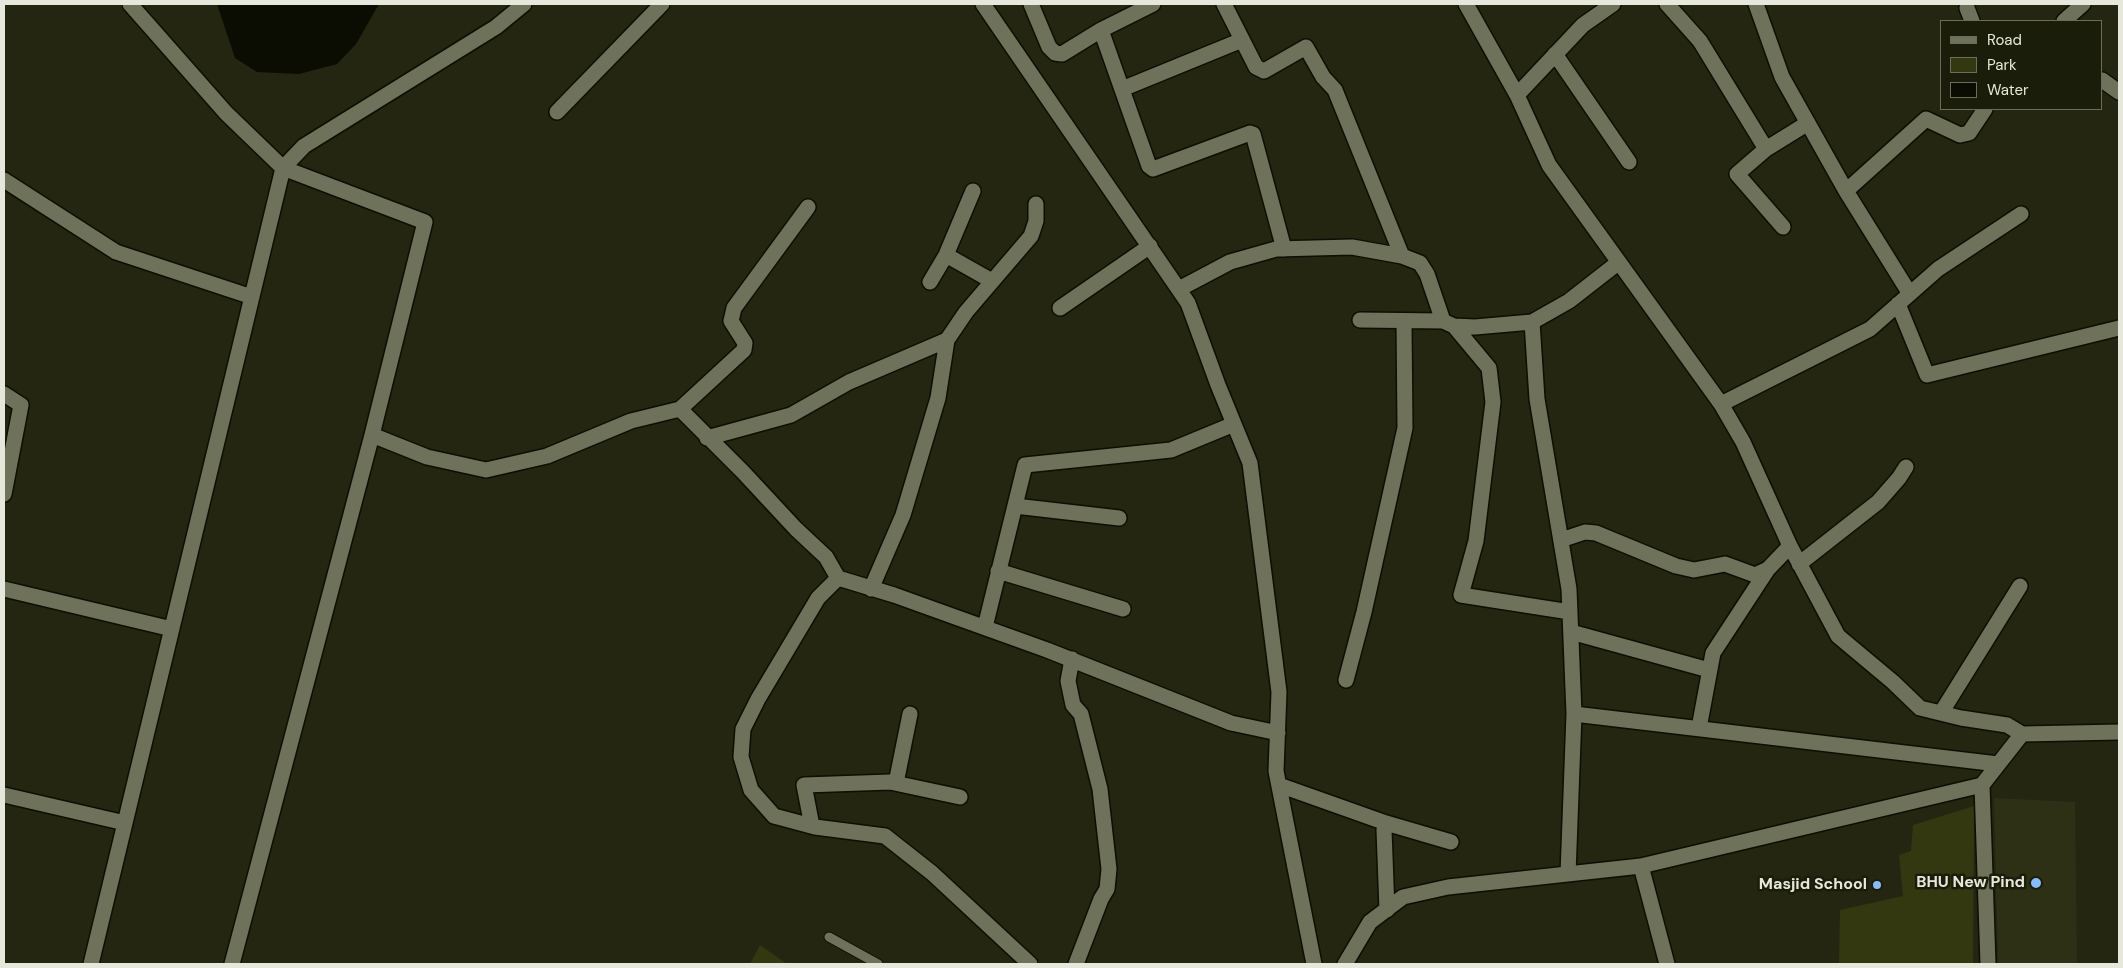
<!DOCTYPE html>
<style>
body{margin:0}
#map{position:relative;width:2123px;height:968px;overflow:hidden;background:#242612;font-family:"DM Sans",sans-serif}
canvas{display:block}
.frame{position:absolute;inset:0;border:5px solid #e6e8db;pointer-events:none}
.legend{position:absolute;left:1940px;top:20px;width:162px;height:90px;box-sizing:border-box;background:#1a1d09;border:1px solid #6c6e5d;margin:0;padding:6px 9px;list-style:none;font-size:15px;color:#e6e8db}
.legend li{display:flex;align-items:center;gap:10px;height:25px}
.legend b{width:25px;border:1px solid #6c6e5d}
</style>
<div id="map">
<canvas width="2123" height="968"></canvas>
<div class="frame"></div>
<ul class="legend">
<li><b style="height:6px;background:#6e725b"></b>Road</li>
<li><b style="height:14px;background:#343811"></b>Park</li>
<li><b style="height:14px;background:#0b0c02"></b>Water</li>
</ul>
</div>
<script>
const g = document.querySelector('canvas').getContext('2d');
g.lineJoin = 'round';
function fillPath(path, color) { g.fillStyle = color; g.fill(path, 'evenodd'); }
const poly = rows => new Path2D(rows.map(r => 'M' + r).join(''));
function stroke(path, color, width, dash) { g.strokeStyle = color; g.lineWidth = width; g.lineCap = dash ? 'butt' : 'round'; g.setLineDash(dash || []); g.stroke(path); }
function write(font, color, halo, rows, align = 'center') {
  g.font = font + ' "DM Sans",sans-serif'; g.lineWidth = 5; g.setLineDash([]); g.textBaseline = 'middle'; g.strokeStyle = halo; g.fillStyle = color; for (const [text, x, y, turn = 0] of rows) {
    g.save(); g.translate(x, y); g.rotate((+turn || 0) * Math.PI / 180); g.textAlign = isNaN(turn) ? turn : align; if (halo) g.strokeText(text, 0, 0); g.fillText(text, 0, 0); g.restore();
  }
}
fillPath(poly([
 [1994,798,2075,802,2077,964,1998,964]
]), '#2d3015');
fillPath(poly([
 [1974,806,1973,964,1839,964,1840,910,1903,896,1899,855,1911,851,1913,825],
 [760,945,787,964,750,964]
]), '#343811');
fillPath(poly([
 [217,4,379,4,356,44,337,64,299,74,257,72,235,58]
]), '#0b0c02');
const lane = poly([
 [829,937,878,964]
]);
const street = poly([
 [130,4,226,113,283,168,425,222,372,435,232,964],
 [983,4,1188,303,1218,385,1250,463,1279,692,1276,771,1314,964],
 [1031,4,1049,47,1055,53,1062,54,1101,30,1153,4],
 [1224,4,1256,67,1264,71,1306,47,1323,77,1335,90,1402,256],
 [1466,4,1517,95,1549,165,1721,404,1743,442,1790,546,1838,636,1893,682,1920,708,1961,718,2007,725,2022,734],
 [1667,4,1700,41,1766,149],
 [1756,4,1782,77,1846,191,1910,294],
 [1967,8,1972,21],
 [2064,21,2083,4],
 [1101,30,1149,166,1153,169,1250,133,1253,134,1284,249],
 [1555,54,1629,162],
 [2102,80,2119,92],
 [1122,89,1242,40],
 [1517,95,1583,25,1613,4],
 [557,112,662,4],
 [4,180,116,252,252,297],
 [1846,191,1926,119,1960,135,1969,133,1985,109],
 [1783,227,1737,174,1766,149,1808,123],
 [946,255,992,281],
 [930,282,946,255,973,191],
 [1179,289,1230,262,1276,249,1352,247,1402,256,1420,263,1427,274,1443,321,1454,326,1475,327,1532,322,1569,301,1619,262],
 [1898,304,1927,375,2119,328],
 [1060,308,1150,246],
 [1360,320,1443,321],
 [1532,322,1537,399,1569,589,1574,714,1568,874],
 [1454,326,1489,368,1493,402,1476,541,1461,595,1570,612],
 [4,394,21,405,4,494],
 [1721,404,1870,329,1938,269,2021,214],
 [680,409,744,350,745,343,731,321,734,308,808,207],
 [372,435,427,457,486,470,547,456,631,421,680,409,743,472,796,529,826,557,838,578,894,595,1047,650,1231,723,1278,733],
 [707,438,791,415,849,382,947,340],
 [1015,506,1119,518],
 [1561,540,1585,532,1596,533,1676,566,1694,570,1725,564,1755,575,1768,569,1790,546],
 [1799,564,1878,502,1899,478,1906,467],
 [998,571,1123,609],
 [838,578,818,598,758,699,743,729,741,757,751,790,774,816,815,827,885,836,932,873,1030,964],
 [4,589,172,629],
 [871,589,903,515,938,398,947,340,966,312,1031,236,1036,221,1036,204],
 [985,627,1025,465,1171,450,1234,424],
 [1571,632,1709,670],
 [1072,659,1068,681,1073,705,1081,714,1100,789,1109,869,1107,889,1101,899,1076,964],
 [1346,680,1364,612,1405,428,1404,322],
 [1941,713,2020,586],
 [1574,714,1998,764],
 [1699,728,1713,653,1768,569],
 [896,783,910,714],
 [1279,785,1386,823,1451,842],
 [1982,785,1988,964],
 [1982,785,2022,734,2119,732],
 [4,795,125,823],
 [1386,823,1384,830,1387,910],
 [812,826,804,785,890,782,960,797],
 [1641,866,1667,964],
 [91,964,283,168,304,146,496,27,524,4],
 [1345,964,1370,922,1403,897,1448,887,1641,866,1982,785]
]);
stroke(lane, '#0d0f01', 11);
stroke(street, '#0d0f01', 18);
stroke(lane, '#6e725b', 9);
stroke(street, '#6e725b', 15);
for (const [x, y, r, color] of [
 [2036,883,6,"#87bbfb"],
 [1877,885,5,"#87bbfb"]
]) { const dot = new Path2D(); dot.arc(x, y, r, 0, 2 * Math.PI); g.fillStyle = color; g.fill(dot); stroke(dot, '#1a1d09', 2); }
write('bold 16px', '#e6e8db', '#1a1d09', [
 ["BHU New Pind",2025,883],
 ["Masjid School",1867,885]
], 'right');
</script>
